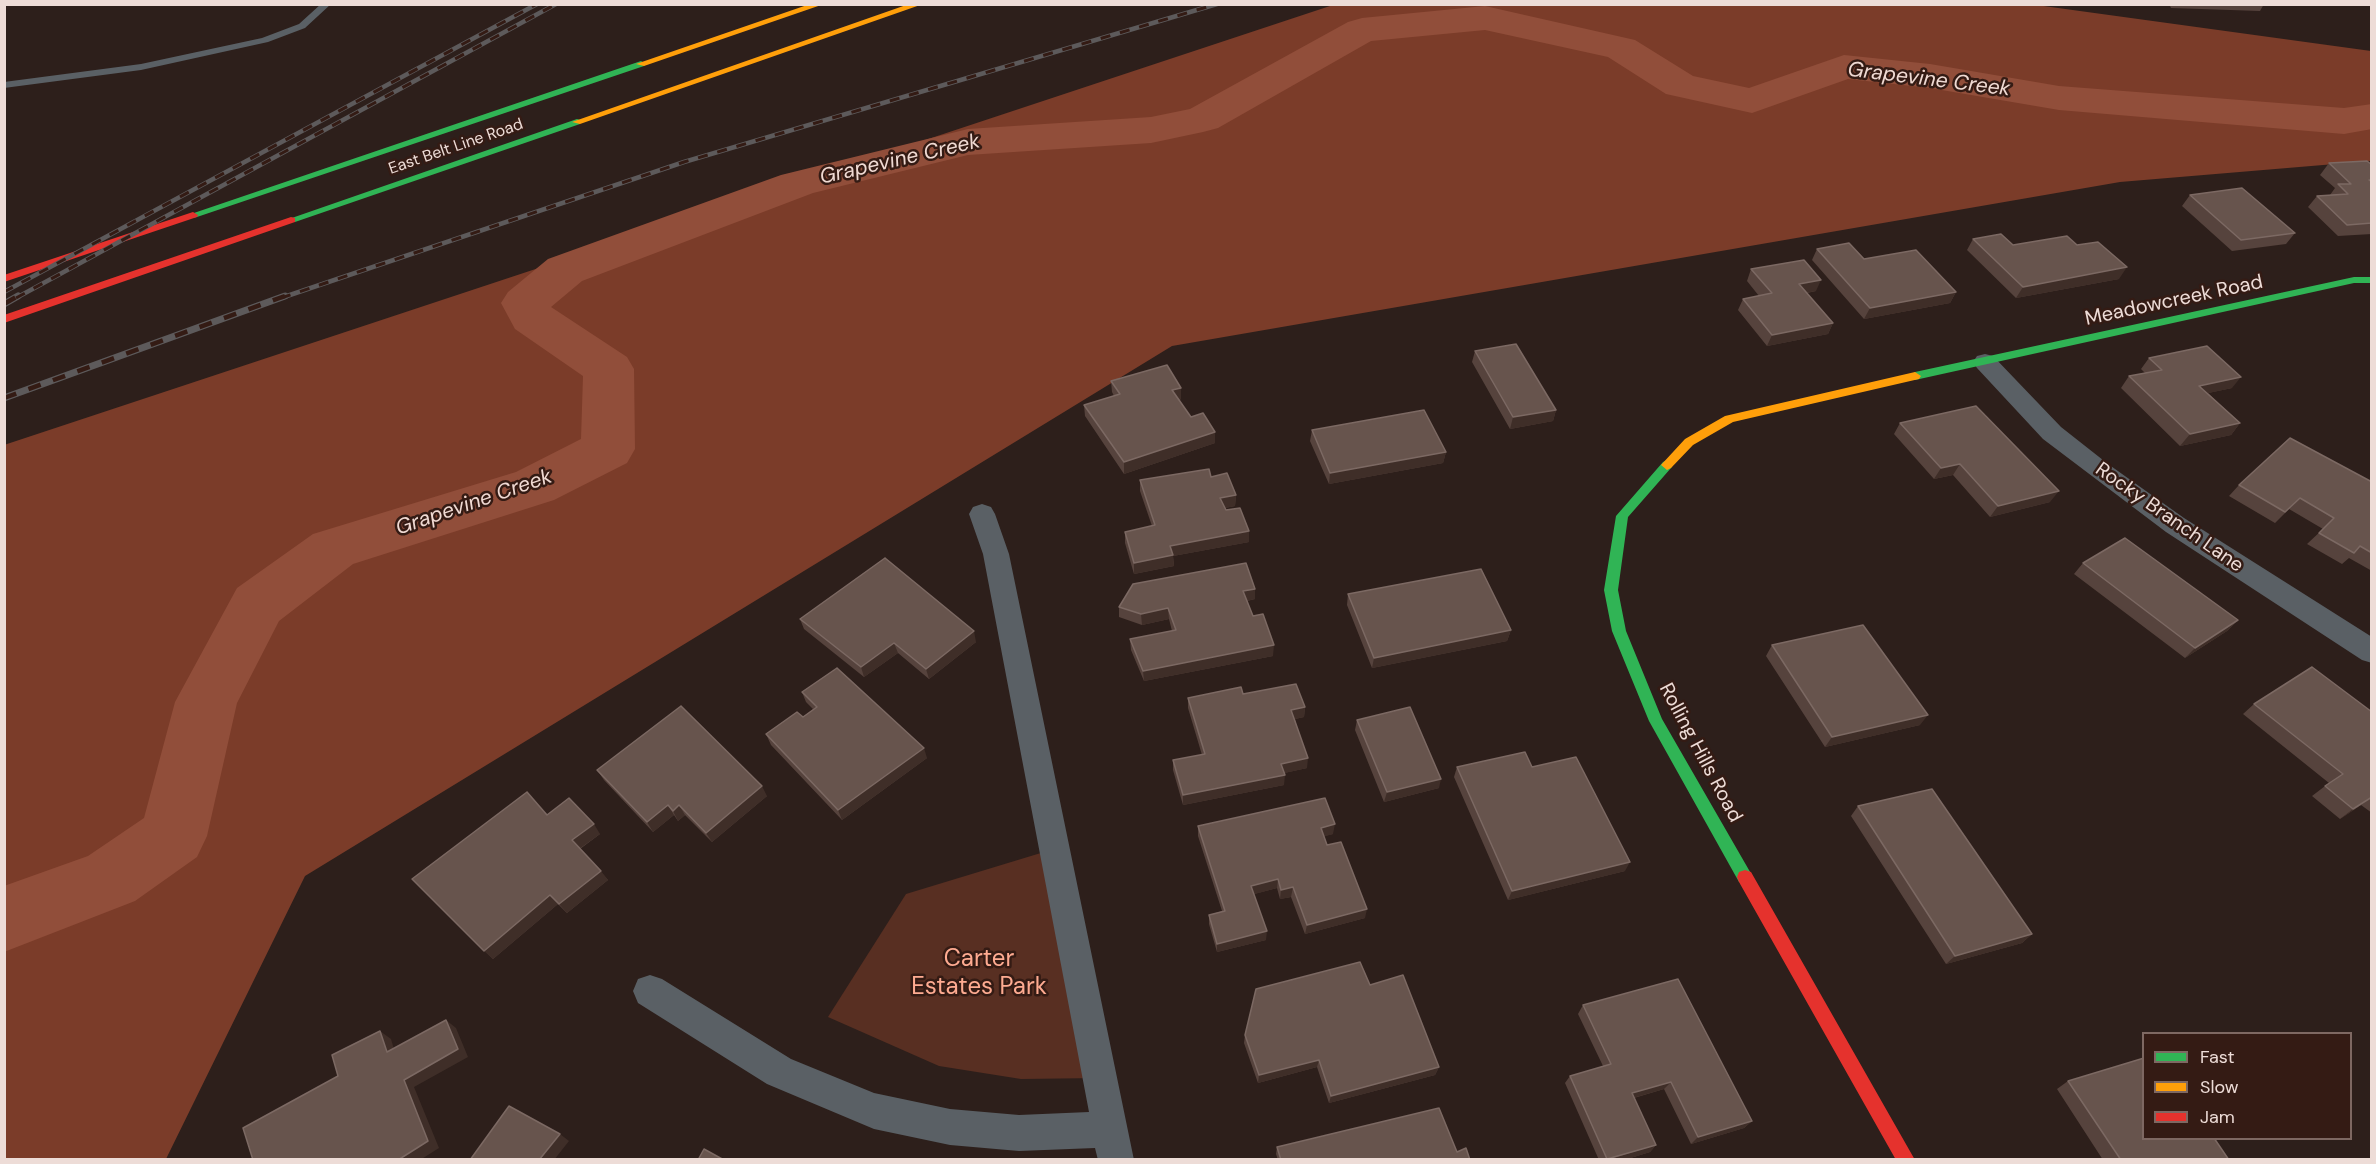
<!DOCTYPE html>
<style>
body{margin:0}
#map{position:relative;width:2376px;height:1164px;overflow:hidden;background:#2d1f1b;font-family:"DM Sans",sans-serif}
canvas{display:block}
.frame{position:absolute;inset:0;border:6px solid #eddcd7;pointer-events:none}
.legend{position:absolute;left:2142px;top:1032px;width:210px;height:108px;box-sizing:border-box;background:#341b14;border:2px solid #7e6862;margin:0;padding:8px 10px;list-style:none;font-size:18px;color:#eddcd7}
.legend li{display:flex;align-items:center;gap:12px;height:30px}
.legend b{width:30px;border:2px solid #7e6862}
</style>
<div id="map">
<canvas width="2376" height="1164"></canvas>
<div class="frame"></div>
<ul class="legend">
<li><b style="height:8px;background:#30b455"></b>Fast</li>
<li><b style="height:8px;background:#ff9f0a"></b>Slow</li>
<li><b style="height:8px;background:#e5322d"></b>Jam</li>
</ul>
</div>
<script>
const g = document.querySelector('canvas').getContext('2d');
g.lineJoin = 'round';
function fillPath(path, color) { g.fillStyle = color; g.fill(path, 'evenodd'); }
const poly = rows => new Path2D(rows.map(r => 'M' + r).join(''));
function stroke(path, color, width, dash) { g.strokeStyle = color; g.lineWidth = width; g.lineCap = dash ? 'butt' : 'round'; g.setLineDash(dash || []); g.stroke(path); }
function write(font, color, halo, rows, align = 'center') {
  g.font = font + ' "DM Sans",sans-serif'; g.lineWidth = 5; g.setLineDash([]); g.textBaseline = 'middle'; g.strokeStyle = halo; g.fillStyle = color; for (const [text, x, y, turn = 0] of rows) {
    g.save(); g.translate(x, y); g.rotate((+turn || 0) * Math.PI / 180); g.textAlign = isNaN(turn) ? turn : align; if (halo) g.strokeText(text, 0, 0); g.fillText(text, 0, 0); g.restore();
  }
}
fillPath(poly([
 [1054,849,1100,1078,1021,1079,939,1066,828,1017,906,894]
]), '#582f22');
fillPath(poly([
 [2029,4,2371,51,2371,161,2120,182,1172,346,305,876,166,1159,5,1159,4,445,1333,5]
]), '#7b3c29');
fillPath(poly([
 [1485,6,1635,40,1693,76,1749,88,1844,55,1930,64,2059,86,2344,108,2372,104,2372,129,2344,134,2059,110,1930,88,1848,79,1752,113,1666,94,1608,57,1485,30,1371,41,1218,128,1203,132,1151,143,968,155,813,193,582,281,551,307,627,357,634,369,635,449,627,463,554,500,353,564,279,621,237,703,207,836,197,857,135,901,4,952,4,886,88,856,144,818,175,702,237,588,313,534,516,472,581,439,583,376,515,329,501,303,508,292,548,259,781,175,968,129,1151,117,1190,109,1348,22,1362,18,1485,6]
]), '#914e3a');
fillPath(poly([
 [321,4,331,4,305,28,268,42,141,70,4,88,4,82,141,64,262,38,299,24,321,4]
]), '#5a6065');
fillPath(poly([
 [1985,354,1993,356,2061,427,2108,464,2184,518,2372,637,2372,663,2362,660,2166,532,2043,439,1977,368,1973,362,1977,356,1985,354],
 [982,504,991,507,995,514,1009,554,1134,1160,1098,1160,1095,1148,1019,1151,950,1145,874,1129,767,1084,638,1003,633,991,638,979,650,975,662,979,791,1059,874,1093,950,1109,1019,1115,1089,1112,983,554,969,514,973,507,982,504]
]), '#5a6065');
fillPath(poly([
 [641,61,646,64,644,66,197,217,193,218,188,215,641,61],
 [577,119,580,120,580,124,295,222,287,222,286,220,577,119],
 [2354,277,2372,277,2372,283,2354,283,1915,380,1909,376,1915,372,2354,277],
 [1667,460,1671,462,1673,465,1671,468,1628,517,1618,590,1626,631,1662,719,1753,877,1751,882,1745,884,1739,882,1649,721,1612,631,1604,590,1616,516,1663,462,1667,460]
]), '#30b455');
fillPath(poly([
 [810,4,824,4,644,66,636,64,810,4],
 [909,4,923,4,580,124,572,122,909,4],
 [1915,372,1921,376,1919,379,1733,422,1693,445,1671,468,1667,470,1661,465,1685,439,1725,416,1915,372]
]), '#ff9f0a');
fillPath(poly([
 [193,212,198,215,197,217,4,282,4,275,193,212],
 [291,217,295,218,295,222,4,323,4,315,291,217],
 [1745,870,1751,872,1915,1160,1896,1160,1739,882,1737,877,1739,872,1745,870]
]), '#e5322d');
const railFar1 = poly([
 [4,292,537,4],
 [16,298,556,4],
 [281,298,684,162,1217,4]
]);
const rail = poly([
 [4,304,18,296],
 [4,398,285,296]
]);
stroke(railFar1, '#5d5a5b', 4.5);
stroke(rail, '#5d5a5b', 7);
stroke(railFar1, '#341b14', 3, [10]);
stroke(rail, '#341b14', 4.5, [13]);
fillPath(poly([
 [2169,4,2264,4,2260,11,2171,8],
 [2329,163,2372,165,2372,234,2338,236,2308,207,2317,196,2330,195,2335,188,2320,175],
 [2190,195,2295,233,2286,244,2232,251,2182,206],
 [1973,239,2013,245,2119,279,2016,298,1967,250],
 [1817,249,1864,259,1956,292,1950,303,1864,319,1812,260],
 [1751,269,1816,291,1807,293,1833,323,1828,334,1767,346,1738,310,1743,299,1759,296,1747,281],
 [1475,351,1556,410,1553,421,1510,429,1472,362],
 [2149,358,2232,388,2208,393,2240,423,2231,435,2180,446,2121,388,2129,376,2145,373,2141,369],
 [1111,381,1181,399,1179,400,1191,417,1215,443,1124,474,1085,416,1084,405,1114,396,1112,392],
 [1900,423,2050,502,1990,517,1953,475,1934,479,1894,434],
 [1312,430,1446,452,1443,463,1329,484,1310,441],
 [1211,477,1236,495,1235,506,1225,508,1249,542,1173,556,1174,566,1134,574,1125,543,1125,532,1152,526,1140,491,1140,480],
 [2372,482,2372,571,2349,558,2342,564,2307,544,2323,529,2289,509,2275,523,2229,496,2239,485],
 [2083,563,2238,620,2227,631,2185,658,2074,574],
 [1255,589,1255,599,1247,601,1253,616,1273,656,1144,681,1131,650,1130,639,1172,631,1169,619,1142,625,1119,617,1119,607],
 [1348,594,1511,630,1507,641,1372,668,1347,605],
 [800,619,976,642,929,679,898,653,864,677,804,629],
 [1772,645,1920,725,1825,747,1766,656],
 [802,692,927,758,842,820,771,745,766,734,803,717,813,709,806,702],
 [1243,694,1305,707,1304,717,1295,719,1307,768,1284,773,1284,785,1183,805,1173,770,1173,760,1202,755,1188,708,1188,698],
 [2254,704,2372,712,2372,813,2361,805,2340,819,2312,796,2329,783,2243,714],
 [1357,720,1439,788,1384,802,1355,730],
 [1457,767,1532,767,1625,871,1508,900,1454,777],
 [597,770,767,796,712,842,685,815,678,821,674,815,653,832,604,780],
 [1858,806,2032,934,2022,943,1946,964,1851,816],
 [547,815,600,834,580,849,608,880,567,913,558,904,493,959,412,879],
 [1198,826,1333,834,1324,836,1327,845,1365,918,1305,934,1291,897,1280,899,1277,888,1254,894,1266,940,1217,952,1209,924,1209,915,1222,911,1198,836],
 [1370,985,1439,1067,1435,1075,1329,1103,1317,1067,1258,1083,1244,1043,1245,1035],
 [1583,1005,1752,1121,1744,1128,1691,1144,1664,1089,1634,1098,1656,1145,1650,1152,1624,1160,1599,1160,1565,1083,1570,1076,1603,1066,1578,1014],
 [2068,1081,2229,1160,2103,1160,2057,1089],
 [1277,1147,1457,1152,1470,1160,1278,1160,1276,1154]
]), '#56433d');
fillPath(poly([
 [2127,267,2119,279,2016,298,2023,287],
 [1821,280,1816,291,1794,295,1799,284],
 [1956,292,1950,303,1864,319,1870,308],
 [1833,323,1828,334,1767,346,1772,335],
 [2241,377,2232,388,2190,397,2199,386],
 [1181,388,1181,399,1172,402,1172,390],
 [1556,410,1553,421,1510,429,1513,417],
 [2240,423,2231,435,2180,446,2190,434],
 [1215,432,1215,443,1124,474,1124,462],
 [1446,452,1443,463,1329,484,1330,473],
 [1960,464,1953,475,1934,479,1941,468],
 [2059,491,2050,502,1990,517,1998,506],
 [1236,495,1235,506,1220,509,1220,498],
 [1249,531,1249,542,1173,556,1174,566,1134,574,1134,563,1170,546],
 [1255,589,1255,599,1242,602,1243,591],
 [1168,608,1169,619,1142,625,1141,614],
 [2238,620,2227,631,2185,658,2195,648],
 [1511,630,1507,641,1372,668,1374,658],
 [974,631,976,642,929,679,926,669],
 [894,643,898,653,864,677,861,667],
 [1274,645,1273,656,1144,681,1143,671],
 [1305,707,1304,717,1290,720,1291,710],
 [1928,715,1920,725,1825,747,1832,737],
 [924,748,927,758,842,820,838,810],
 [1308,758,1307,768,1280,774,1281,764],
 [1285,775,1284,785,1183,805,1183,795],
 [1441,779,1439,788,1384,802,1387,792],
 [762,786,767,796,712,842,706,833],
 [2372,797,2361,805,2340,819,2353,809],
 [668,805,674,815,653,832,647,822],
 [679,805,685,815,678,821,673,811],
 [594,824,600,834,579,849,572,840],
 [1335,824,1333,834,1319,838,1321,828],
 [1630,862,1625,871,1508,900,1512,891],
 [601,871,608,880,567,913,559,904],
 [1278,879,1277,888,1251,895,1251,886],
 [1293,887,1291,897,1280,899,1281,890],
 [550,895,558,904,493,959,484,951],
 [1367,909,1365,918,1305,934,1307,925],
 [1267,931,1266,940,1217,952,1217,944],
 [2032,934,2022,943,1946,964,1955,956],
 [446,1020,456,1028,468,1057,414,1087,439,1148,420,1160,398,1160,404,1080],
 [380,1031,391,1039,397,1060,387,1052],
 [1319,1060,1317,1067,1258,1083,1259,1075],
 [1439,1067,1435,1075,1329,1103,1331,1096],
 [1671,1082,1664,1089,1626,1100,1632,1093],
 [1752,1121,1744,1128,1691,1144,1698,1137],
 [560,1134,569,1141,554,1160,539,1160],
 [1656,1145,1650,1152,1624,1160,1607,1160]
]), '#3f2e28');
const building = poly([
 [2367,161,2372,165,2372,180,2369,180,2372,182,2372,223,2347,225,2317,196,2348,194,2338,184,2351,184,2329,163,2367,161],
 [2242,188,2295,233,2241,240,2190,195,2242,188],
 [2001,234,2013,245,2067,236,2077,245,2098,242,2127,267,2023,287,1973,239,2001,234],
 [1849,243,1864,259,1916,250,1956,292,1870,308,1817,249,1849,243],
 [1804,260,1821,280,1799,284,1833,323,1772,335,1743,299,1772,293,1751,269,1804,260],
 [1516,344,1556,410,1513,417,1475,351,1516,344],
 [2207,346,2241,377,2199,386,2240,423,2190,434,2129,376,2162,370,2149,358,2207,346],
 [1167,365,1181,388,1172,390,1191,417,1203,413,1215,432,1124,462,1084,405,1120,394,1111,381,1167,365],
 [1976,406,2059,491,1998,506,1960,464,1941,468,1900,423,1976,406],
 [1424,410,1446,452,1330,473,1312,430,1424,410],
 [2290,438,2372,482,2372,553,2360,546,2354,553,2319,533,2334,518,2300,498,2285,512,2239,485,2290,438],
 [1209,469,1211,477,1227,473,1236,495,1220,498,1226,510,1240,508,1249,531,1170,546,1173,555,1134,563,1125,532,1155,525,1140,480,1209,469],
 [2125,538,2238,620,2195,648,2083,563,2125,538],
 [885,558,974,631,926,669,894,643,861,667,800,619,885,558],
 [1246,563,1255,589,1243,591,1253,616,1263,614,1274,645,1143,671,1130,639,1176,630,1168,608,1141,614,1119,607,1133,584,1246,563],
 [1481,569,1511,630,1374,658,1348,594,1481,569],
 [1863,625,1928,715,1832,737,1772,645,1863,625],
 [2312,667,2372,712,2372,797,2353,809,2325,786,2343,774,2254,704,2312,667],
 [837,668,924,748,838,810,766,734,797,712,803,717,817,707,802,692,837,668],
 [1296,684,1305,707,1291,710,1308,758,1281,764,1285,775,1183,795,1173,760,1205,754,1188,698,1241,687,1243,694,1296,684],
 [681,706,762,786,706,833,679,805,673,811,668,805,647,822,597,770,681,706],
 [1410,707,1441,779,1387,792,1357,720,1410,707],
 [1525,752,1532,767,1576,757,1630,862,1512,891,1457,767,1525,752],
 [1932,789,2032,934,1955,956,1858,806,1932,789],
 [527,792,547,815,569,798,594,824,572,840,601,871,559,904,550,895,484,951,412,879,527,792],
 [1325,798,1335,824,1321,828,1327,845,1341,842,1367,909,1307,925,1293,887,1281,890,1278,879,1251,886,1267,931,1217,944,1209,915,1225,911,1198,826,1325,798],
 [1360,962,1370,985,1403,975,1439,1067,1331,1096,1319,1060,1259,1075,1245,1035,1256,989,1360,962],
 [1678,979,1752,1121,1698,1137,1671,1082,1632,1093,1656,1145,1607,1159,1570,1076,1611,1064,1583,1005,1678,979],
 [446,1020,458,1049,404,1080,428,1141,398,1160,272,1160,272,1159,271,1160,253,1160,243,1128,338,1076,332,1055,380,1031,387,1052,446,1020],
 [2144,1058,2144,1138,2214,1138,2229,1160,2121,1160,2068,1081,2144,1058],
 [509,1106,560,1134,539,1160,470,1160,509,1106],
 [1439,1108,1457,1152,1466,1148,1470,1160,1281,1160,1277,1147,1439,1108],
 [704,1149,724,1160,698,1160,704,1149]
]);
fillPath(building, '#67544d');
stroke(building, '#7c6963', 1.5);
write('16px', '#eddcd7', '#341b14', [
 ["East Belt Line Road",456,147,-19]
]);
write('20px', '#eddcd7', '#341b14', [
 ["Meadowcreek Road",2174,301,-12],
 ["Rocky Branch Lane",2169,518,35],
 ["Rolling Hills Road",1700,753,62]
]);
write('italic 21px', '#f0dad3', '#341b14', [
 ["Grapevine Creek",1929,80,7],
 ["Grapevine Creek",900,160,-13],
 ["Grapevine Creek",474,503,-19]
]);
write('24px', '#feab91', '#341b14', [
 ["Carter",979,960],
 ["Estates Park",979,988]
]);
</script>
